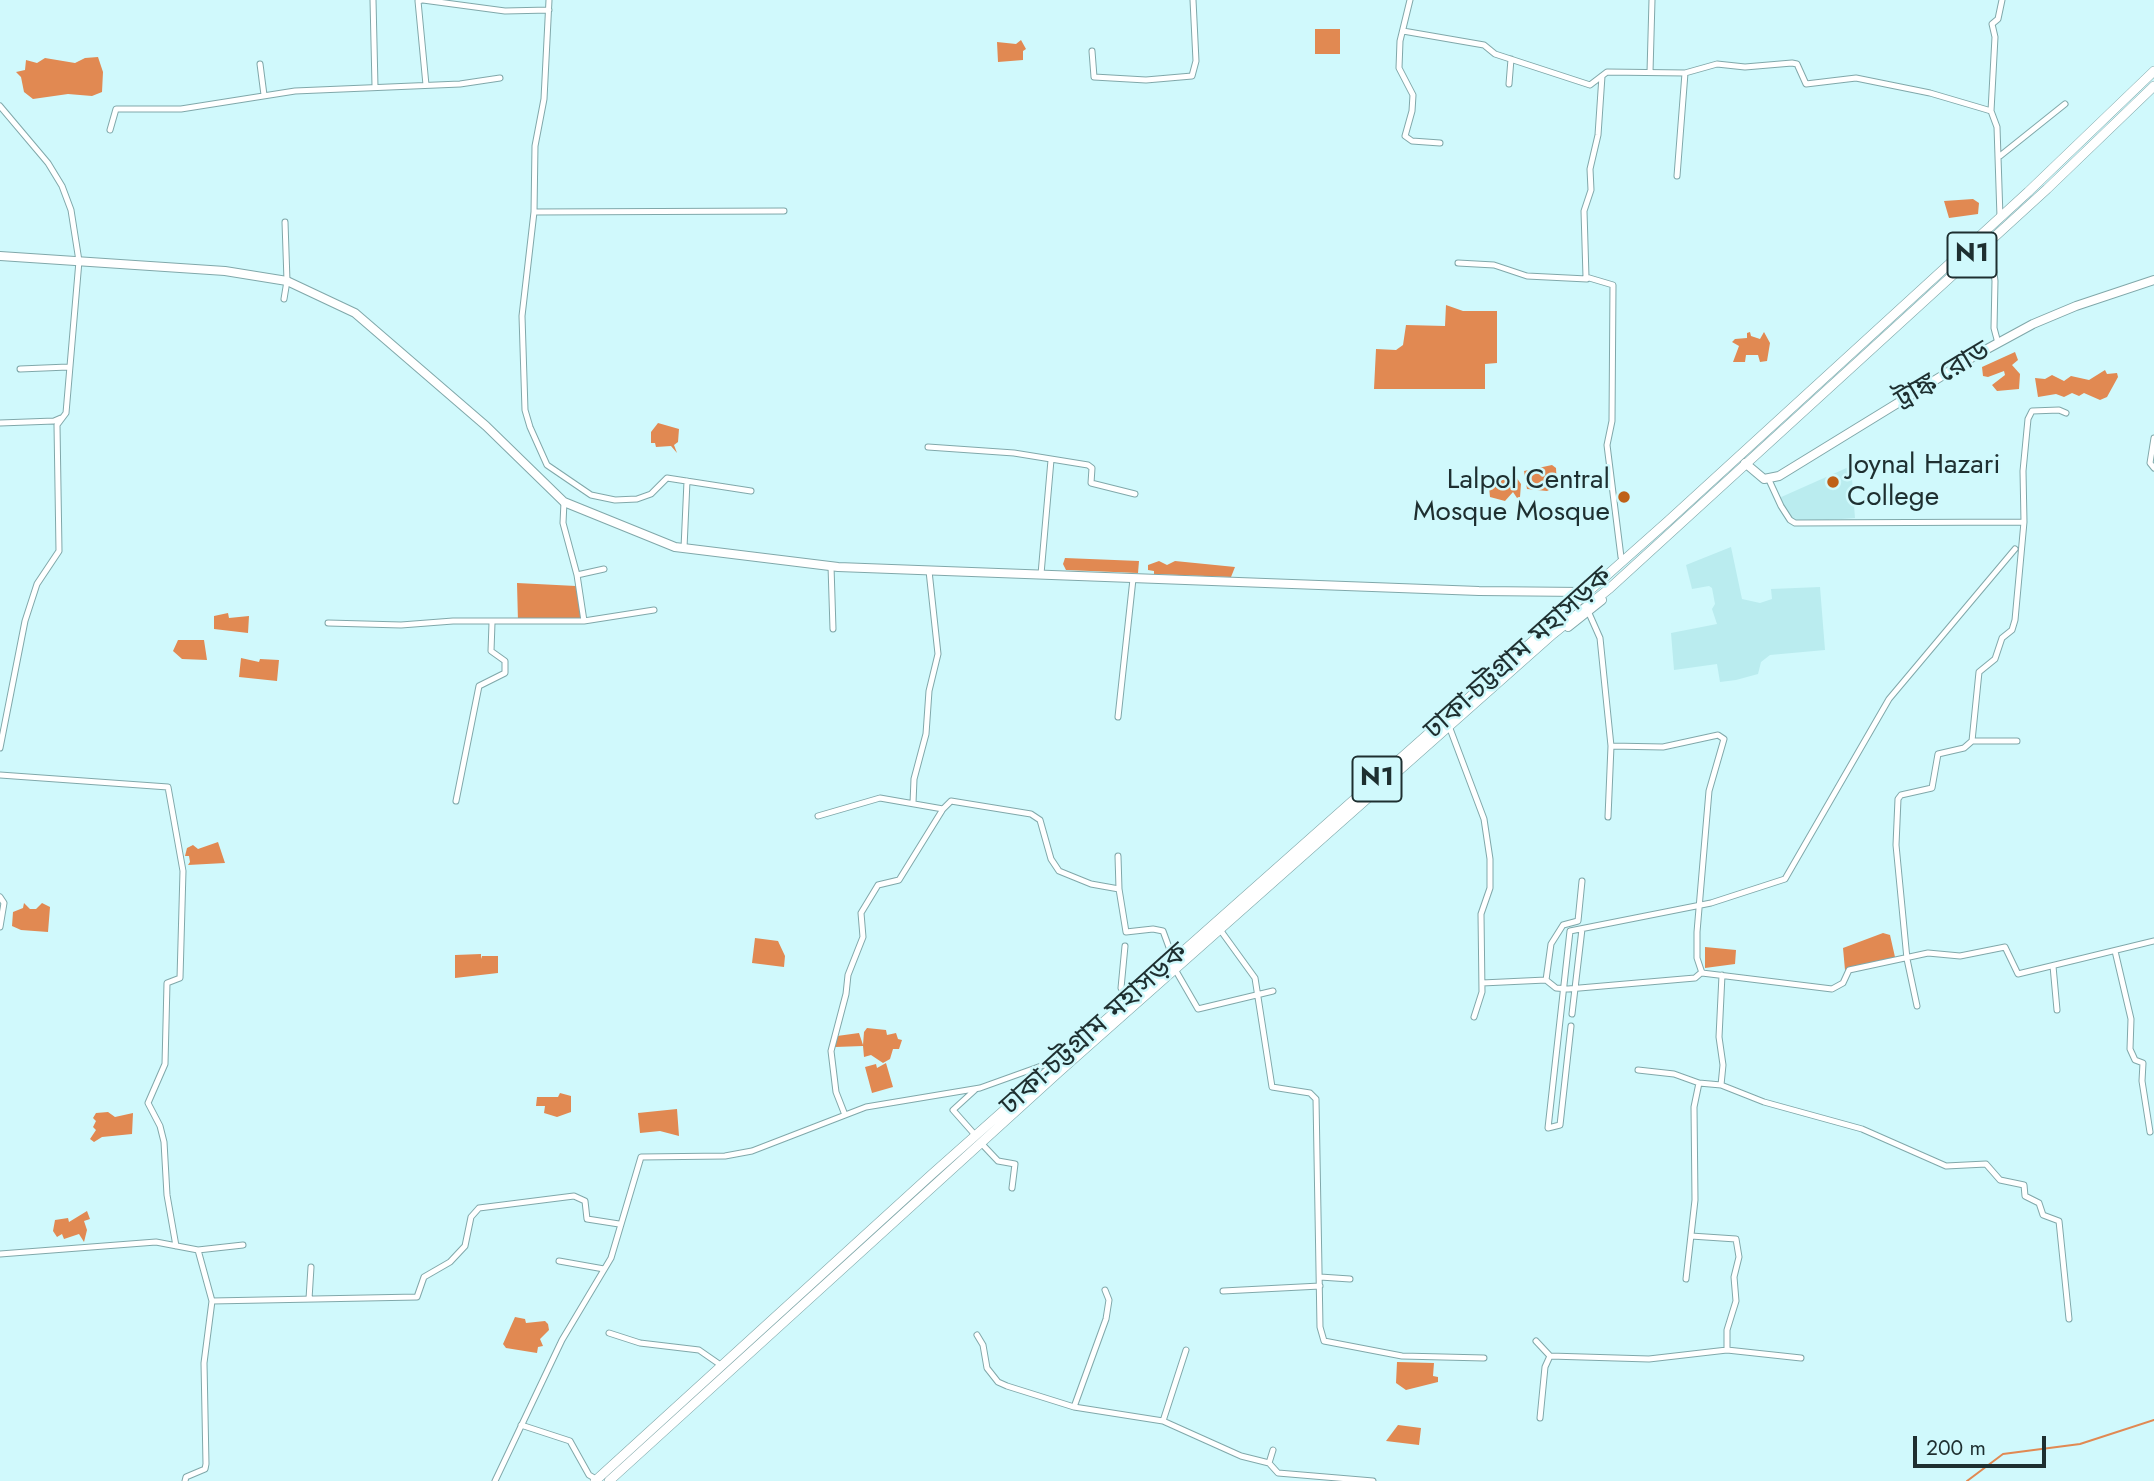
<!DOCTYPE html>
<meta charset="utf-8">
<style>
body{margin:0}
#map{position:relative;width:2154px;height:1481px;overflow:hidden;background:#d0f9fc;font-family:Jost,sans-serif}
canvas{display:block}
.scale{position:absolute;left:1913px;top:1436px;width:133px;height:32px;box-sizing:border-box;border:4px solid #1e2f30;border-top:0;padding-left:9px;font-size:21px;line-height:24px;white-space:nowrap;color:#1e2f30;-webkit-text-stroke:5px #d0f9fc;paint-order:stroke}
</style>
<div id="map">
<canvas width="2154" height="1481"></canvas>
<div class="scale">200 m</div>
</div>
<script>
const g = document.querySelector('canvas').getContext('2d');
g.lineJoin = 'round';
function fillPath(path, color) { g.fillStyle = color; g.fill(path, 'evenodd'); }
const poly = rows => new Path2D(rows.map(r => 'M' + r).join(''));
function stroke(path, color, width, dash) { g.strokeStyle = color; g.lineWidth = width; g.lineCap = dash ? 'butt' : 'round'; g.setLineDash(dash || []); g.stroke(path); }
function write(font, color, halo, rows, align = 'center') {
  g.font = font + ' Jost,"Noto Sans Bengali",sans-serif'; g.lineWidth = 5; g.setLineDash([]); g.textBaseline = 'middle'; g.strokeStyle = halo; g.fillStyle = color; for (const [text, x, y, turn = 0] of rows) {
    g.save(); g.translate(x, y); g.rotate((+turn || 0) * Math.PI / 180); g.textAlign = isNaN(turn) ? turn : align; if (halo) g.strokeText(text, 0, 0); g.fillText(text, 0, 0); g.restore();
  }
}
fillPath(poly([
 [1851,466,1855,518,1801,522,1792,519,1779,498],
 [1731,547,1742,599,1760,603,1772,599,1771,589,1820,587,1825,650,1770,655,1761,662,1758,674,1736,680,1720,682,1717,664,1674,670,1671,633,1717,624,1712,609,1715,604,1712,588,1709,586,1692,589,1686,565]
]), '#baecef');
fillPath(poly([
 [1315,29,1340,29,1340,54,1315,54],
 [1021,40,1026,49,1023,51,1023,60,998,62,997,42,1016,44],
 [98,57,103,72,102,92,92,96,68,94,33,99,24,92,21,77,16,72,25,70,26,60,37,63,45,58,75,63,85,58],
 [1973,199,1979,203,1978,214,1949,218,1944,201],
 [1446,305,1463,311,1497,311,1497,363,1485,364,1485,389,1374,389,1376,349,1396,350,1403,345,1406,325,1445,326],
 [1750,332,1751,336,1760,339,1764,332,1770,343,1767,361,1760,362,1758,355,1746,355,1745,362,1733,362,1739,346,1732,342,1735,339,1747,338,1747,333],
 [2015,352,2018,360,2012,365,2020,374,2019,389,1997,391,1992,385,2005,375,2004,371,1988,377,1983,376,1982,367],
 [2105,370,2107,374,2117,373,2118,377,2107,397,2100,400,2084,393,2079,396,2072,393,2064,397,2056,394,2038,397,2035,378,2045,379,2052,375,2064,381,2071,376,2089,380],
 [658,423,679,429,678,442,674,445,677,453,671,446,656,447,655,443,651,443,651,432],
 [1552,465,1556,468,1557,486,1547,491,1527,489,1524,471],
 [1514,474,1521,484,1520,497,1517,498,1513,492,1505,501,1490,497,1489,487],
 [1065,558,1139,561,1138,573,1066,570,1063,564],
 [1159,561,1167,565,1175,561,1235,567,1231,577,1154,574,1154,571,1148,570,1148,565],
 [517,583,576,586,584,618,518,622],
 [228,613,229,618,249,616,248,633,214,629,214,616],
 [178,640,204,640,207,660,182,659,173,651],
 [241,658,259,662,260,659,279,660,277,681,239,677],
 [218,842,225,863,188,865,190,862,189,856,185,856,187,848,193,845,198,849],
 [24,903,30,909,36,909,42,903,50,907,48,932,21,930,12,926,13,912,23,908],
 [1883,933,1890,935,1895,957,1845,970,1843,948],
 [755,938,778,941,785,956,784,967,752,963],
 [1705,947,1736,950,1735,964,1705,968],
 [481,954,481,959,482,956,498,956,498,973,455,978,455,955],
 [867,1028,886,1030,887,1035,896,1033,898,1039,902,1040,899,1049,893,1049,890,1059,883,1063,871,1055,864,1057,863,1046,835,1047,837,1036,859,1033,863,1045,864,1032],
 [886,1063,893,1087,872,1093,865,1067,876,1064,877,1068],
 [560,1093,571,1096,571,1112,557,1117,544,1113,545,1106,536,1106,537,1097,558,1097],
 [677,1109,679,1136,660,1131,640,1133,638,1113],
 [108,1112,115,1117,133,1113,132,1134,102,1137,94,1142,90,1139,96,1130,93,1127,96,1121,93,1118,96,1113],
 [87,1211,90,1219,84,1221,87,1230,84,1242,79,1234,64,1239,62,1234,57,1237,53,1231,55,1220,68,1218,69,1222],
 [515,1317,525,1319,526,1323,545,1321,548,1324,549,1330,540,1339,543,1346,538,1347,537,1353,506,1348,503,1344],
 [1397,1362,1434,1363,1433,1376,1438,1377,1438,1382,1406,1390,1396,1383],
 [1398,1425,1421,1428,1419,1445,1386,1441]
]), '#e18952');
stroke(poly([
 [1967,1481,2003,1454,2080,1444,2154,1420]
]), '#e18952', 2);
const minor = poly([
 [373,0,375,86],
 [422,0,418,1,426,85],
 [423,0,505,11,549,10],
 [549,0,544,99,535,146,534,212,522,316,525,410,530,427,547,465,591,495,615,500,637,499,651,494,667,478,751,491],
 [1410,0,1400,41,1399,68,1413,95,1412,111,1405,136,1412,141,1440,143],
 [1403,31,1484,45,1495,54,1590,85,1607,72,1685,73,1717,64,1745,67,1792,63,1797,64,1806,84,1856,78,1930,93,1981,108,1991,111,1997,127,2000,217],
 [1092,51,1094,77,1146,80,1192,76,1196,61,1193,0],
 [260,64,264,95],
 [1650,72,1652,0],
 [1602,76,1598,135,1590,169,1591,190,1584,211,1586,277,1613,285,1612,421,1607,445,1621,557],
 [1509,84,1511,59],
 [0,106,48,163,62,186,71,210,79,261,66,413,57,425,59,551,37,584,25,621,0,748],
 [1991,111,1995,37,1992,24,1998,19,2002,0],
 [110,130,116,109,181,109,295,91,460,84,500,78],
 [2000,156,2065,104],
 [1677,176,1685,73],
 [534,212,784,211],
 [1990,240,1995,281,1994,328,1998,343],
 [1458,263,1494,265,1527,276,1587,279],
 [284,299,287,281,285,222],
 [20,369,68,367],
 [0,423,54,421,61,418],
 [2154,438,2150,463,2154,468],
 [928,447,1014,453,1088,465,1092,468,1091,483,1135,494],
 [1769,480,1781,506,1790,520,1795,523,2024,522],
 [564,502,563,523,577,575],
 [684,548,687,481],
 [831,566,833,629],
 [1041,574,1051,460],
 [1588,611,1600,638,1611,746,1663,747,1718,735,1724,739,1709,791,1697,932,1697,958,1702,973,1832,989,1843,983,1849,970,1928,953,1960,956,2005,947,2018,974,2154,941],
 [584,621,577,575,604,569],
 [328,623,401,625,453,621,584,621,654,610],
 [1118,717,1133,579],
 [1449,726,1484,819,1490,859,1490,888,1481,914,1482,992,1474,1017],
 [1972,741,2017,741],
 [0,775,168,787,183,871,180,978,167,983,165,1064,148,1103,160,1126,164,1142,167,1195,176,1246],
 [456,801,479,686,505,673,505,661,491,651,492,623],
 [913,803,914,779,926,734,929,691,938,654,929,571],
 [818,816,880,798,943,809],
 [1608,817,1611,746],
 [1118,856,1119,889],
 [0,897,4,903,0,927],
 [1221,931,1255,978,1272,1087,1310,1093,1316,1099,1320,1327,1324,1341,1402,1356,1484,1358],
 [1125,946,1121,988,1128,1000],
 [2115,951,2131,1019,2130,1049,2135,1060,2143,1063,2142,1081,2150,1132],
 [2053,966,2057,1010],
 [1176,971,1198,1009,1273,991],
 [1546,980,1551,944,1563,925,1578,921,1582,881],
 [1482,983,1546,980,1556,988,1568,989,1695,978,1702,972],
 [1917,1006,1907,959,1896,845,1898,799,1901,795,1932,788,1938,754,1964,748,1972,741,1979,672,1995,659,2002,638,2012,630,2015,620,2024,522,2023,471,2028,419,2032,411,2059,410,2066,413],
 [1572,1014,1582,929],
 [1571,1026,1560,1125,1548,1128,1570,931,1711,903,1785,879,1889,699,2015,549],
 [1638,1070,1674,1074,1699,1083,1721,1085,1764,1102,1862,1129,1946,1166,1986,1164,2000,1180,2024,1185,2025,1196,2039,1203,2043,1215,2059,1221,2069,1319],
 [1721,1085,1723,1065,1719,1037,1722,975],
 [845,1115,836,1092,831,1051,846,994,848,975,863,937,861,913,878,885,899,880,943,809,951,801,1031,814,1040,820,1051,859,1059,871,1091,884,1119,889,1126,932,1153,929,1163,931,1174,961],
 [976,1136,953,1110,976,1089],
 [981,1143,998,1161,1015,1164,1012,1188],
 [1691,1236,1736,1239,1739,1257,1734,1277,1736,1301,1727,1330,1727,1350],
 [198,1250,243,1245],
 [0,1254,156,1242,198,1250,212,1301,417,1297,424,1277,450,1262,465,1246,471,1217,479,1208,574,1196,585,1201,587,1219,619,1224],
 [559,1261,604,1269],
 [1320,1277,1350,1279],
 [1686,1279,1695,1200,1694,1107,1699,1083],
 [1223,1291,1320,1286],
 [309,1299,311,1267],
 [609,1333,640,1343,699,1350,722,1366],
 [977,1335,983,1345,987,1368,998,1382,1007,1386,1074,1407,1163,1421,1241,1456,1269,1463,1278,1473,1373,1481],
 [1536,1341,1550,1356,1649,1359,1727,1350,1801,1358],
 [1074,1407,1106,1319,1109,1300,1105,1290],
 [1540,1418,1545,1367,1550,1356],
 [1163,1421,1186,1350],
 [521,1425,570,1441,589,1475,596,1479],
 [1269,1463,1273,1450],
 [185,1481,186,1477,205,1469,206,1464,204,1363,212,1301],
 [495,1481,562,1340,611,1258,641,1157,725,1156,752,1151,866,1107,980,1088,1044,1065,1053,1068]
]);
const secondary = poly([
 [0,256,225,271,287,281,355,313,486,426,564,502,675,547,838,567,1479,591,1583,592],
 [1745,463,1764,479,1779,476,1976,355,2033,324,2076,306,2154,280],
 [1568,627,1602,600]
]);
const trunk = poly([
 [595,1481,931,1175,1668,521,2028,192,2154,71],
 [609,1481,1059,1072,1553,634,1610,588,2047,189,2154,86]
]);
stroke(minor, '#80a8aa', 7);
stroke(secondary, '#80a8aa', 10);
stroke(trunk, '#80a8aa', 10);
stroke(minor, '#fff', 5);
stroke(secondary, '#fff', 8);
stroke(trunk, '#fff', 9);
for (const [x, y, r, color] of [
 [1833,482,7,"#bf6017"],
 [1624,497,7,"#bf6017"]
]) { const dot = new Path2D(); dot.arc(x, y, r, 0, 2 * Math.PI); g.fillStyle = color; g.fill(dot); stroke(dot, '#d0f9fc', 2.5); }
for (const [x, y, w] of [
 [1972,255,49],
 [1377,779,49]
]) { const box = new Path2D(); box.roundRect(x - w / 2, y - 22.5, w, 45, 5); g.fillStyle = '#d0f9fc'; g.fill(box); stroke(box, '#1e2f30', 2); }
write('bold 26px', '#1e2f30', null, [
 ["N1",1972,255],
 ["N1",1377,779]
]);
write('28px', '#1e2f30', '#d0f9fc', [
 ["ট্রাঙ্ক রোড",1943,376,-31],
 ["ঢাকা-চট্টগ্রাম মহাসড়ক",1519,654,-42],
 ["ঢাকা-চট্টগ্রাম মহাসড়ক",1095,1030,-42]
]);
write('28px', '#1e2f30', '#d0f9fc', [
 ["Joynal Hazari",1847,466],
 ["College",1847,498],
 ["Lalpol Central",1610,481,"right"],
 ["Mosque Mosque",1610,513,"right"]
], 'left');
</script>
